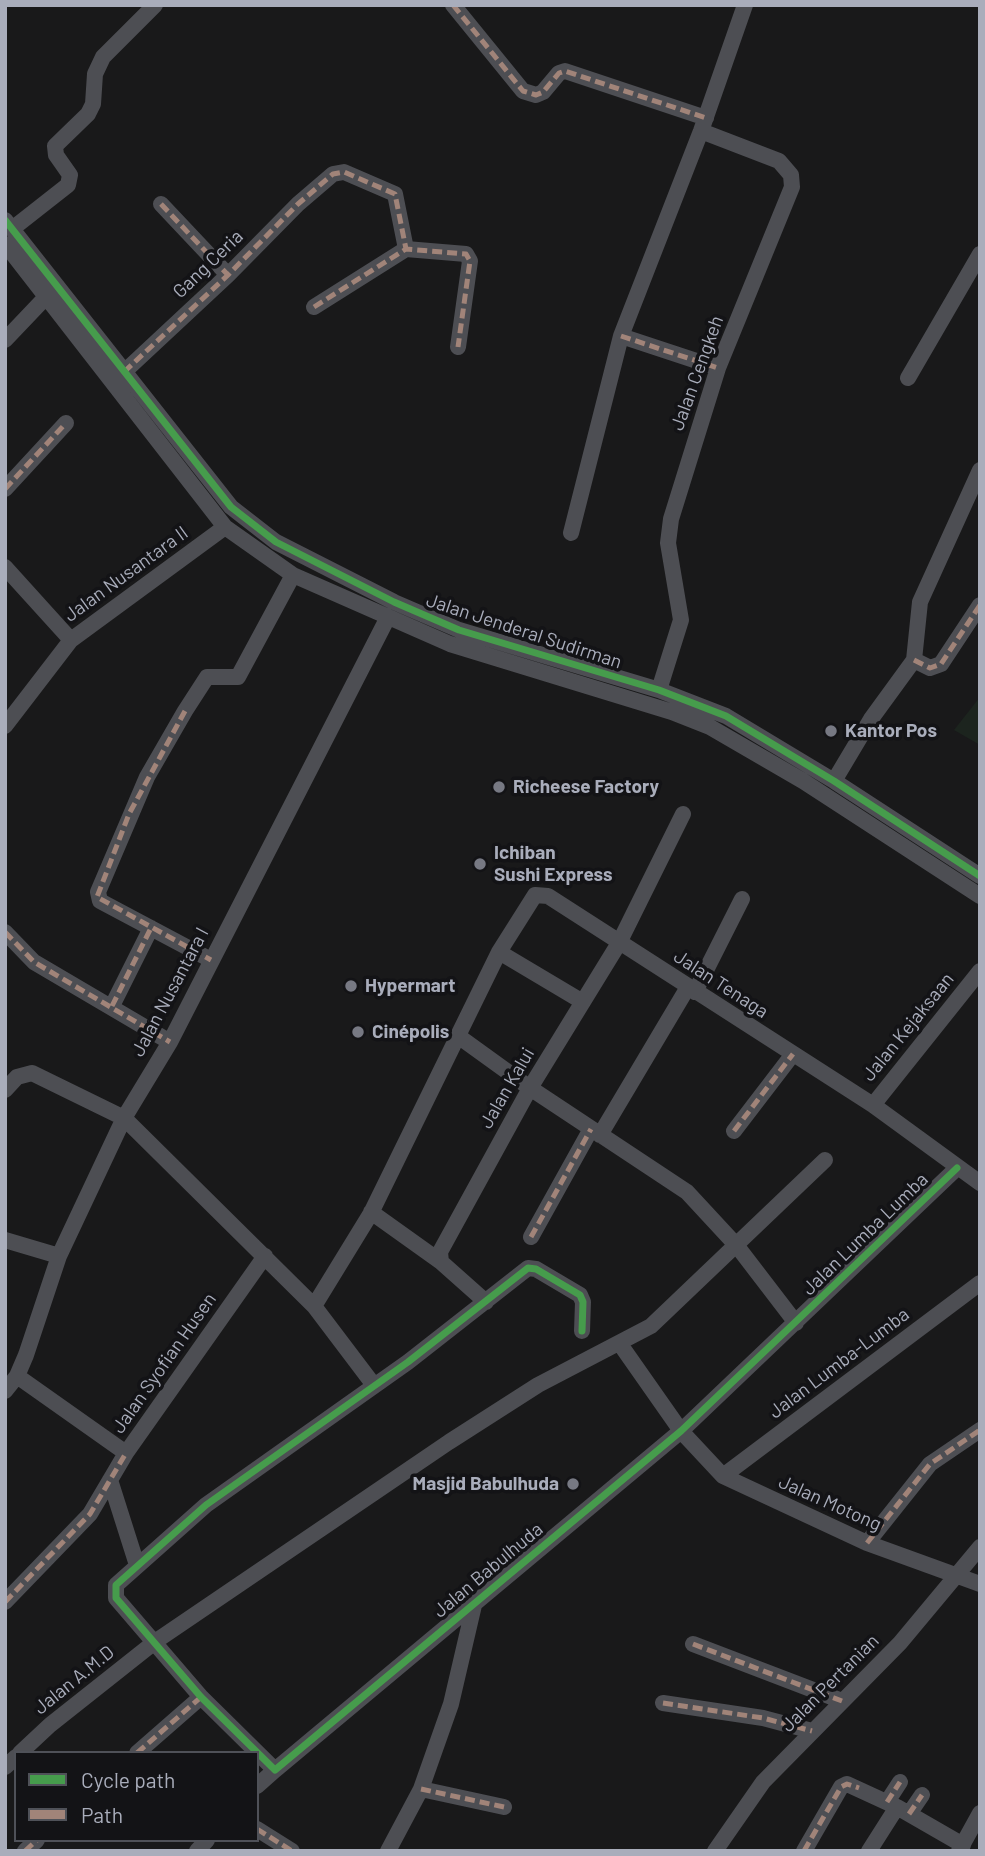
<!DOCTYPE html>
<meta charset="utf-8">
<style>
body{margin:0}
#map{position:relative;width:985px;height:1856px;overflow:hidden;background:#19191a;font-family:Barlow,sans-serif}
canvas{display:block}
.frame{position:absolute;inset:0;border:7px solid #a9adbb;pointer-events:none}
.legend{position:absolute;left:14px;top:1751px;width:245px;height:91px;box-sizing:border-box;background:#131316;border:2px solid #4f5158;margin:0;padding:9px 12px;list-style:none;font-size:21px;color:#a9adbb}
.legend li{display:flex;align-items:center;gap:14px;height:35px}
.legend b{width:35px;border:2px solid #4f5158}
</style>
<div id="map">
<canvas width="985" height="1856"></canvas>
<div class="frame"></div>
<ul class="legend">
<li><b style="height:9px;background:#469c4c"></b>Cycle path</li>
<li><b style="height:9px;background:#a18479"></b>Path</li>
</ul>
</div>
<script>
const g = document.querySelector('canvas').getContext('2d');
g.lineJoin = 'round';
function fillPath(path, color) { g.fillStyle = color; g.fill(path, 'evenodd'); }
const poly = rows => new Path2D(rows.map(r => 'M' + r).join(''));
function stroke(path, color, width, dash) { g.strokeStyle = color; g.lineWidth = width; g.lineCap = dash ? 'butt' : 'round'; g.setLineDash(dash || []); g.stroke(path); }
function write(font, color, halo, rows, align = 'center') {
  g.font = font + ' Barlow,sans-serif'; g.lineWidth = 7; g.setLineDash([]); g.textBaseline = 'middle'; g.strokeStyle = halo; g.fillStyle = color; for (const [text, x, y, turn = 0] of rows) {
    g.save(); g.translate(x, y); g.rotate((+turn || 0) * Math.PI / 180); g.textAlign = isNaN(turn) ? turn : align; if (halo) g.strokeText(text, 0, 0); g.fillText(text, 0, 0); g.restore();
  }
}
fillPath(poly([
 [980,697,980,745,954,730]
]), '#1c241e');
stroke(poly([
 [453,5,523,91,536,95,543,92,559,73,565,71,706,118],
 [161,204,228,275],
 [5,220,231,507,276,542,394,602,459,630,659,690,726,716,834,781,980,876],
 [12,229,68,185,70,175,56,155,55,146,88,114,93,104,95,74,103,57,155,5],
 [5,244,225,527,293,575,450,644,672,712,710,727,803,781,980,896],
 [314,307,406,249,466,254,470,261,458,347],
 [621,336,718,368],
 [5,340,45,298],
 [124,372,228,275,298,204,333,174,344,172,395,194,406,249],
 [908,378,980,254],
 [5,489,66,423],
 [571,533,621,336,701,131,745,5],
 [5,567,71,640],
 [914,660,930,668,941,664,980,605],
 [659,690,681,620,668,543,671,519,718,368,792,187,791,175,779,161,701,131],
 [5,726,71,640,225,527],
 [834,781,871,719,914,660,920,602,980,470],
 [5,932,34,962,170,1042],
 [499,952,583,1002],
 [211,960,100,901,98,892,147,777,185,711,207,677,238,677,293,575],
 [980,971,873,1105,980,1183],
 [695,992,742,899],
 [112,1006,151,928],
 [458,1036,530,1088,687,1192,737,1246,796,1323],
 [5,1090,17,1077,32,1073,124,1118,314,1306,373,1384],
 [734,1131,793,1054],
 [600,1135,688,987],
 [371,1212,441,1262],
 [531,1237,591,1129],
 [5,1240,59,1256],
 [486,1302,441,1262,440,1252,530,1088,619,943,683,814],
 [314,1306,371,1213,499,952,535,895,548,896,873,1105],
 [582,1331,583,1302,580,1295,536,1269,528,1268,408,1362,206,1505,116,1585,116,1598,201,1697,275,1770,681,1431,957,1168],
 [620,1344,681,1431,723,1476,867,1543,980,1584],
 [17,1376,126,1453,265,1256],
 [5,1391,17,1376,26,1355,59,1256,124,1118,170,1042,387,619],
 [723,1476,980,1283],
 [110,1480,137,1565],
 [867,1543,930,1464,980,1430],
 [5,1602,90,1514,126,1453],
 [693,1644,842,1701],
 [663,1703,763,1718,812,1731],
 [20,1753,50,1725,156,1641,449,1442,538,1385,651,1326,825,1160],
 [137,1753,201,1697],
 [5,1767,16,1757],
 [257,1786,275,1770],
 [421,1789,504,1807],
 [887,1802,900,1782],
 [909,1814,922,1795],
 [257,1829,292,1851],
 [25,1851,37,1840],
 [197,1851,207,1840],
 [388,1851,421,1789,451,1704,475,1601],
 [715,1851,763,1782,900,1643,980,1547],
 [804,1851,841,1787,847,1784,897,1807,963,1845],
 [869,1851,897,1807],
 [959,1851,980,1813]
]), '#4d4e53', 16);
stroke(poly([
 [453,5,523,91,536,95,543,92,559,73,565,71,706,118],
 [161,204,228,275],
 [314,307,406,249,466,254,470,261,458,347],
 [621,336,718,368],
 [124,372,228,275,298,204,333,174,344,172,395,194,406,249],
 [5,489,66,423],
 [914,660,930,668,941,664,980,605],
 [185,711,129,814,97,897,211,960],
 [5,932,34,962,170,1042],
 [112,1006,151,928],
 [734,1131,793,1054],
 [531,1237,591,1129],
 [867,1543,930,1464,980,1430],
 [5,1602,90,1514,126,1453],
 [693,1644,842,1701],
 [663,1703,763,1718,812,1731],
 [137,1753,201,1697],
 [421,1789,504,1807],
 [887,1802,900,1782],
 [909,1814,922,1795],
 [257,1829,292,1851],
 [25,1851,37,1840],
 [804,1851,841,1787,847,1784,859,1788]
]), '#a18479', 5, [10, 5]);
stroke(poly([
 [5,220,231,507,276,542,394,602,459,630,659,690,726,716,834,781,980,876],
 [582,1331,583,1302,580,1295,536,1269,528,1268,408,1362,206,1505,116,1585,116,1598,201,1697,275,1770,681,1431,957,1168]
]), '#469c4c', 7);
for (const [x, y, r, color] of [
 [831,731,7,"#777983"],
 [499,787,7,"#777983"],
 [480,864,7,"#777983"],
 [351,986,7,"#777983"],
 [358,1032,7,"#777983"],
 [573,1484,7,"#777983"]
]) { const dot = new Path2D(); dot.arc(x, y, r, 0, 2 * Math.PI); g.fillStyle = color; g.fill(dot); stroke(dot, '#131316', 2.5); }
write('19px', '#a9adbb', '#131316', [
 ["Gang Ceria",208,264,-44],
 ["Jalan Cengkeh",697,373,-70],
 ["Jalan Nusantara II",126,574,-36],
 ["Jalan Jenderal Sudirman",524,631,18],
 ["Jalan Tenaga",721,984,33],
 ["Jalan Nusantara I",170,992,-62],
 ["Jalan Kejaksaan",908,1027,-51],
 ["Jalan Kalui",507,1088,-60],
 ["Jalan Lumba Lumba",865,1234,-44],
 ["Jalan Syofian Husen",164,1363,-55],
 ["Jalan Lumba-Lumba",839,1363,-37],
 ["Jalan Motong",830,1503,24],
 ["Jalan Babulhuda",488,1570,-40],
 ["Jalan A.M.D",74,1680,-39],
 ["Jalan Pertanian",830,1683,-45]
]);
write('bold 19px', '#a9adbb', '#131316', [
 ["Kantor Pos",845,731],
 ["Richeese Factory",513,787],
 ["Ichiban",494,853],
 ["Sushi Express",494,875],
 ["Hypermart",365,986],
 ["Cinépolis",372,1032],
 ["Masjid Babulhuda",559,1484,"right"]
], 'left');
</script>
